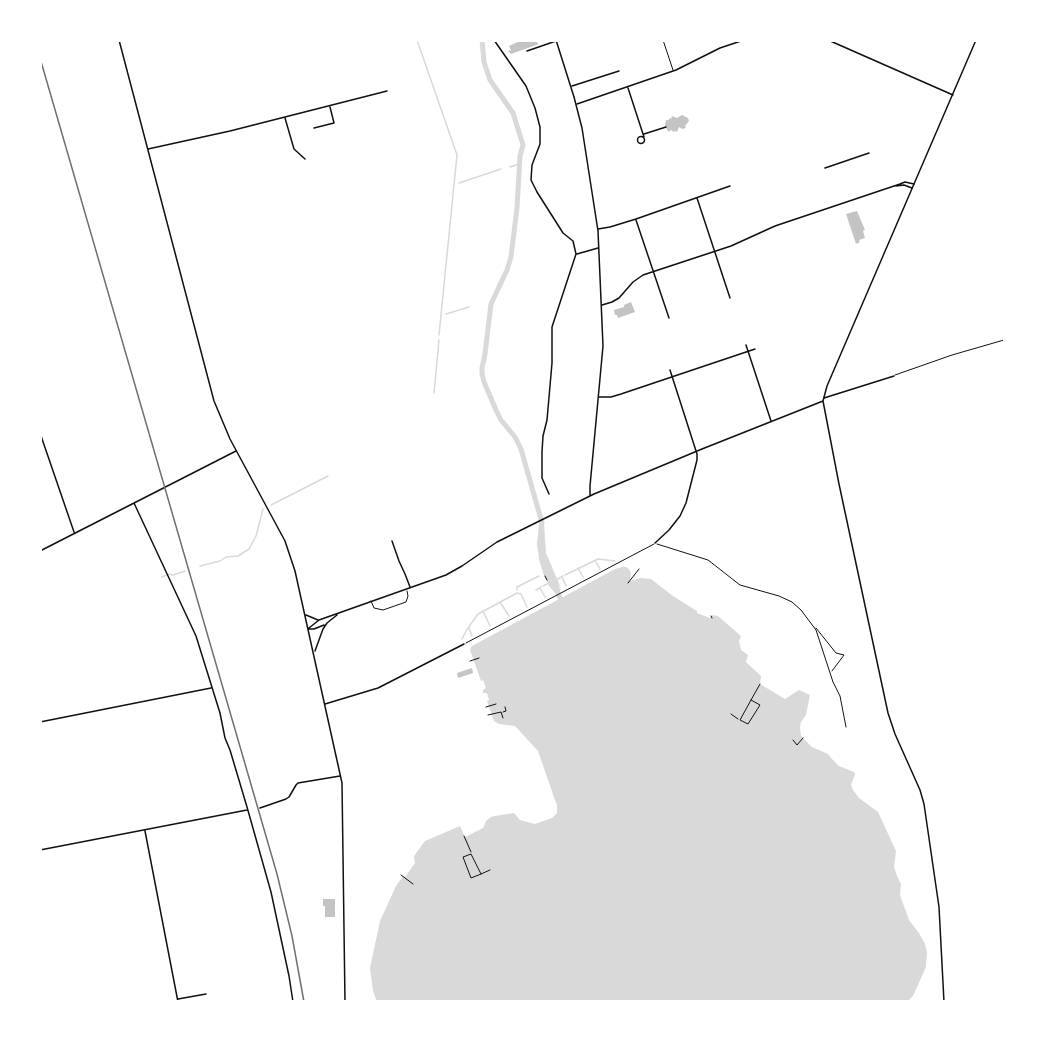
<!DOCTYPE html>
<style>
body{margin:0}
#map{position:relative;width:1045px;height:1042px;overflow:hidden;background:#fff;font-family:Montserrat,sans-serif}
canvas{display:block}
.frame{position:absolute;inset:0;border:42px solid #fff;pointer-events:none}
</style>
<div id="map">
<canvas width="1045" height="1042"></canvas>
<div class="frame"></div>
</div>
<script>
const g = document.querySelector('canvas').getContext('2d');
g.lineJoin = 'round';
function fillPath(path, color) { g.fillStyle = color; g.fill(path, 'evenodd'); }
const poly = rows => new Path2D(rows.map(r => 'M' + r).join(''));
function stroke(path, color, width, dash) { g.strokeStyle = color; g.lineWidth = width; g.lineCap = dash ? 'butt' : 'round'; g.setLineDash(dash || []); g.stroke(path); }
fillPath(poly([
 [540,516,543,519,544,524,546,553,560,586,559,587,561,590,555,593,549,586,543,573,539,559,537,543],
 [622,567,626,567,629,569,631,573,630,581,641,578,651,579,673,596,697,611,697,613,710,618,712,615,718,616,741,636,739,641,741,650,748,655,746,662,761,676,760,684,785,699,799,690,810,695,806,715,801,722,800,727,801,736,812,747,828,754,831,758,839,766,854,772,855,774,851,785,853,790,859,798,878,812,896,851,894,867,897,876,901,884,900,895,909,920,919,933,925,944,927,952,926,967,913,996,908,1001,377,1002,373,991,370,968,380,921,396,886,403,876,405,877,415,863,414,856,425,841,460,826,465,837,483,828,486,821,491,817,495,816,514,813,520,820,535,824,552,818,557,813,557,804,556,803,538,751,515,726,499,724,494,721,487,701,489,700,487,693,483,693,483,690,486,688,483,680,481,681,470,650,472,646,615,569]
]), '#d9d9d9');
stroke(poly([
 [417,40,457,155,439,335],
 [510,167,519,164],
 [459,183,501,169],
 [446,314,469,307],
 [434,393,439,340],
 [271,505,328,476],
 [596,562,600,569],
 [200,566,220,561,226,557,238,556,249,549,256,536,263,509],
 [578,568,583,577],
 [565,575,598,559,615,561],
 [162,577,169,574,173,575,185,571],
 [562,577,566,586],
 [556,580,563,576],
 [543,586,549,583],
 [540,588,545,597],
 [517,590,517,587,539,576],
 [536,590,541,587],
 [500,602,509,616],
 [483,611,490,626],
 [469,628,472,636],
 [462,639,466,631,478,614,517,593,521,594,527,607]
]), '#d9d9d9', 1.5);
stroke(poly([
 [482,40,484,62,490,80,513,113,523,145,520,156,517,208,511,257,507,270,491,304,485,354,482,368,482,374,484,382,496,410,501,420,515,437,521,449,542,523],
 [555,586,563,605]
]), '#d9d9d9', 5);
fillPath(poly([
 [522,40,535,41,539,44,511,54,508,51,511,50,509,46],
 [682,115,688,118,689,121,685,126,686,128,682,129,679,127,677,132,675,131,674,132,671,130,669,132,667,130,665,125,666,120,669,120,669,118,671,119,672,116,677,118],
 [857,211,865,230,863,231,865,238,859,240,860,242,856,244,846,214],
 [631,302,635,312,618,318,617,315,615,315,614,310,624,307,624,305],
 [472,668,473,673,458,678,457,673],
 [323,899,335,899,335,917,325,917,325,906,323,906]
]), '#c4c4c4');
stroke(poly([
 [545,576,547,580],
 [628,583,639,569],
 [711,616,712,618],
 [470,661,479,658],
 [751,700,760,705,748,724,740,720,751,700,760,684],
 [486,707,496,704],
 [503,712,506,711,505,707],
 [731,714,738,719],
 [488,715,501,712,503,718],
 [793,740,797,745,803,738],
 [464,836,471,852],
 [481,874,471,854,463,857,471,878,481,874,490,870],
 [401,875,413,884]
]), '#111', 1);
stroke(poly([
 [663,40,673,70],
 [895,375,952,355,1004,340],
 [371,601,374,608,383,610,406,602,408,596,407,591]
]), '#111', 1);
stroke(poly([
 [657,544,708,560,740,585,779,596,792,602,801,610,816,630,833,682,840,696,846,727],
 [816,628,836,653,844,655,832,671],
 [466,643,654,544]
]), '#111', 1);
stroke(poly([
 [494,40,526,86,535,108,540,127,540,144,532,165,531,180,537,192,563,233,573,241,576,254,552,327,552,363,547,420,543,436,542,452,542,478,549,494],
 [828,40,953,95],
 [527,51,556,41],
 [572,86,619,71],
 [628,88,644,137],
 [577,104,676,70,720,48,744,40],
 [285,118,294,149,305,159],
 [314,128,334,123,330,107],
 [644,134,666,127],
 '637.5 140a3.5 3.5 0 1 1 7 0a3.5 3.5 0 1 1-7 0Z',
 [148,149,230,131,387,91],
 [825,168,869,153],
 [896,186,904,185,912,188],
 [697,198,730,298],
 [636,220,669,318],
 [598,229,610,227,636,219,730,186],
 [577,254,598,248],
 [602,305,612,302,619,298,633,282,643,275,731,246,775,226,900,184,905,182,914,184],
 [746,345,771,421],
 [599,397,611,397,621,394,755,349],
 [824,398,894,376],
 [40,433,74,532],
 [134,503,196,636,220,713,225,738,230,750,247,807,271,892,289,976,293,1002],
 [392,541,399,561,405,574,410,587],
 [655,543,669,530,680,516,686,503,697,460,697,454,670,370],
 [40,551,236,451],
 [325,704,378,688,464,644],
 [40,722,211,688],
 [260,808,286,799,289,797,296,785,298,783,340,776],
 [145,831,178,1002],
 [40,850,247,810],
 [178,999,206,994]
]), '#111', 1.5);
stroke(poly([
 [119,40,214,401,230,439,285,541,295,571,342,783,345,1002],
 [556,40,574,97,582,128,598,231,603,346,590,486,590,495],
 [306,615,318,620],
 [309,628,319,620,446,575,462,566,497,542,594,494,702,449,823,401],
 [309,629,314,629,324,625],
 [315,651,323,629,327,623,337,615],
 [944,1002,939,907,924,804,920,790,895,734,888,713,839,484,823,401,827,386,976,40]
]), '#111', 1.5);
stroke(poly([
 [40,58,277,874,292,936,304,1002]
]), '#707070', 1.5);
</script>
